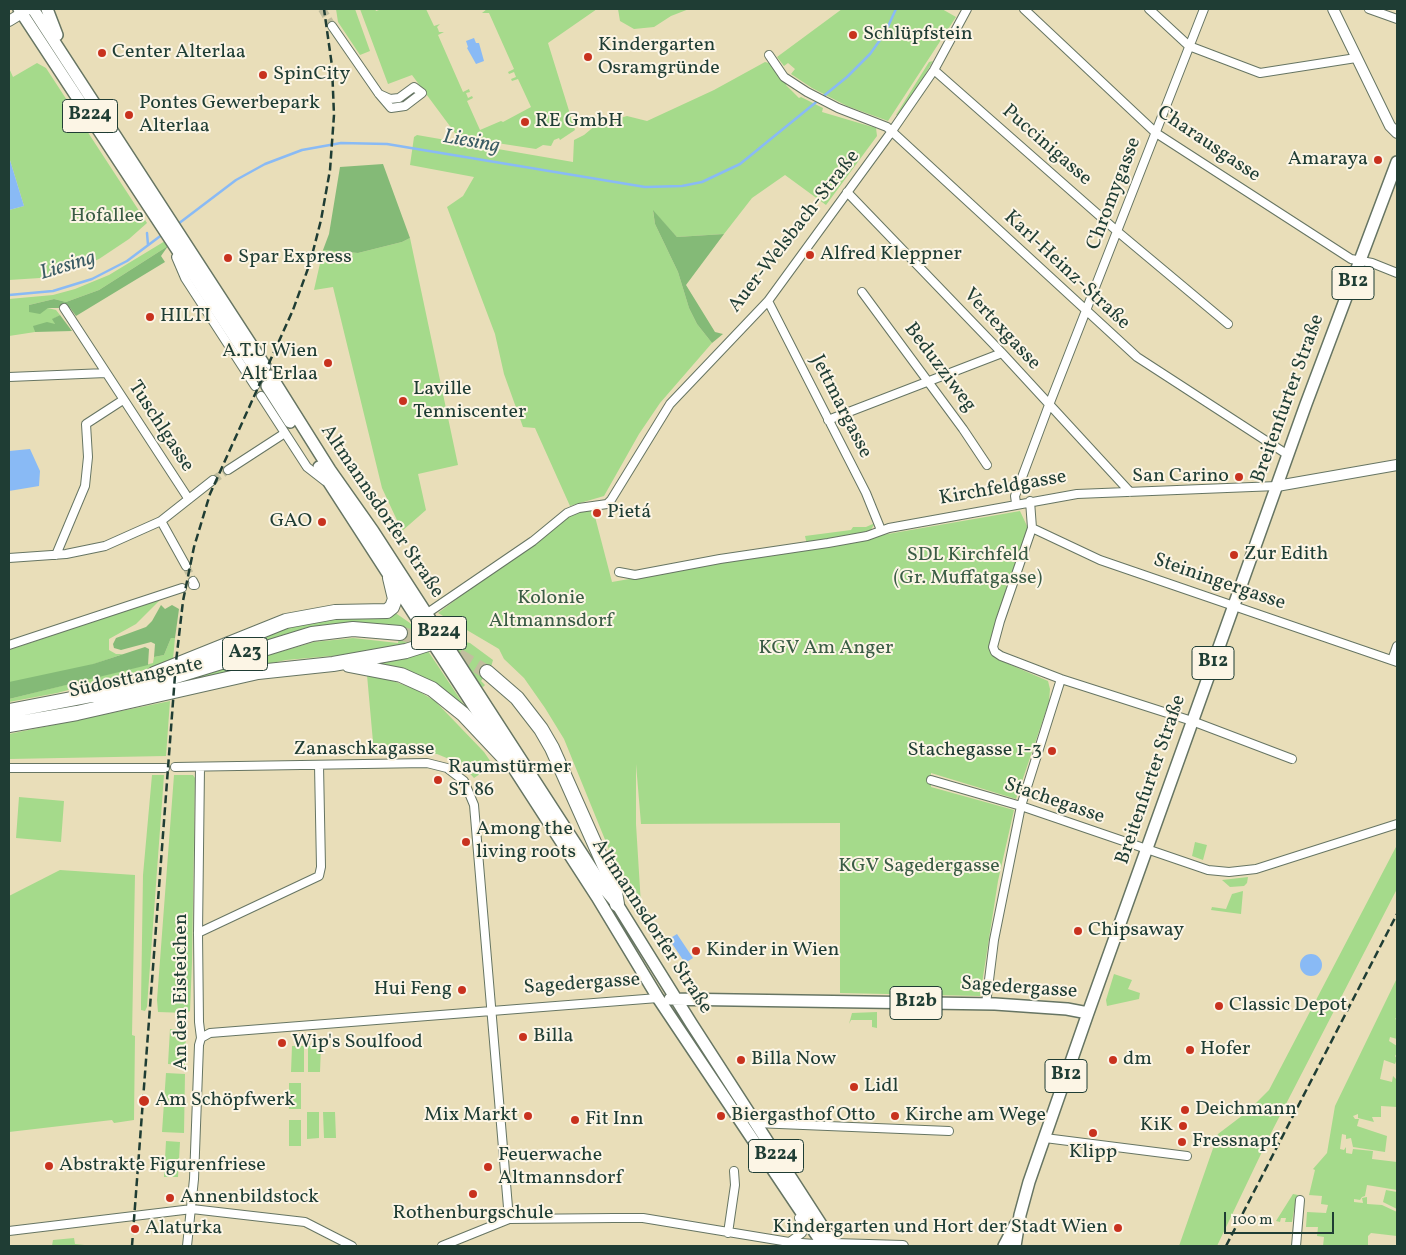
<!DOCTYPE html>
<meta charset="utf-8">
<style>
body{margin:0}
#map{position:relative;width:1406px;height:1255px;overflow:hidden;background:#e9deb9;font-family:Vollkorn,serif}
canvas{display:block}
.frame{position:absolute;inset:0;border:10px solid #1f3d34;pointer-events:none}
.scale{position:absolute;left:1224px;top:1212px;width:110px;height:22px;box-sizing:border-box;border:2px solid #1f3d34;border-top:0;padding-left:6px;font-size:15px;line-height:18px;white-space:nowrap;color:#1f3d34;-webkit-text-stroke:4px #fcf5e5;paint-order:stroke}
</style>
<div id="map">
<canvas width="1406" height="1255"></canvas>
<div class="frame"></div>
<div class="scale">100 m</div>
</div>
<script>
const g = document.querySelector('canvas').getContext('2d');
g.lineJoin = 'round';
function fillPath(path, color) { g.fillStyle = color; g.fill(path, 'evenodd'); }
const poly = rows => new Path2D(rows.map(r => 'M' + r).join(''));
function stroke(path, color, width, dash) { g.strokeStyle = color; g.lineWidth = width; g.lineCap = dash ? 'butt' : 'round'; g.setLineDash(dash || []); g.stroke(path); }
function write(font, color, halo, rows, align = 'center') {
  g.font = font + ' Vollkorn,serif'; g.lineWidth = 4; g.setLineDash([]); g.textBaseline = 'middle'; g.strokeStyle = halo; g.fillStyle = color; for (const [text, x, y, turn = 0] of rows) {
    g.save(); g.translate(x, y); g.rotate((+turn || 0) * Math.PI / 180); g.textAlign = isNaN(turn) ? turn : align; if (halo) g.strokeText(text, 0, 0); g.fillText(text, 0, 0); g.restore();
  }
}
fillPath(poly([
 [336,9,355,9,370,51,360,55,338,22],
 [360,9,375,9,376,11,382,9,426,9,434,26,440,24,437,27,438,29,439,32,444,32,438,35,463,92,469,89,470,92,466,93,468,98,472,96,473,98,467,101,480,130,501,121,503,122,531,107,518,79,512,81,511,79,516,77,514,72,509,74,508,72,514,69,489,13,482,13,487,9,597,9,548,43,575,130,560,140,559,138,554,140,551,146,543,145,536,149,458,137,412,75,388,84],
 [618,9,689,9,671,16,654,27,634,29,620,21],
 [842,9,942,9,956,17,888,121,847,106,812,88,791,74,795,69,788,63,784,66,777,57],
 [933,61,916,90,898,116,896,115,929,62],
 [765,62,769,63,786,82,786,85,799,98,801,97,823,108,822,112,876,128,877,136,826,205,785,175,752,198,724,234,677,237,653,211,655,224,678,272,689,308,697,324,712,343,660,403,639,434,604,496,570,506,535,428,523,427,504,374,495,334,447,207,463,196,474,177,410,165,414,137,417,135,573,162,574,140,584,135,596,125,627,116,647,121,714,90],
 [37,63,46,68,147,223,129,239,99,259,74,270,40,278,9,280,9,210,24,206,9,157,9,68,13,77],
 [410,238,458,465,418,474,426,510,402,531,382,488,333,287,314,290,323,250,358,253,402,242],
 [165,241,168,246,99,290,66,302,54,299,29,305,30,312,48,308,56,310,60,315,53,319,55,324,34,326,35,332,9,336,9,299,53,295,75,289,109,275],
 [593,509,612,582,1020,511,1027,526,1028,532,992,654,997,659,1048,681,1050,689,1049,702,1016,799,931,773,931,787,1014,810,998,881,980,996,840,993,840,823,641,824,636,764,636,824,642,921,617,869,564,739,545,708,524,678,504,659,499,649,438,613,558,523,575,512],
 [875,523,869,533,807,545,805,536,851,530,853,527,866,527],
 [161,599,136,624,109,639,109,650,116,654,123,654,62,675,9,684,9,650],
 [394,612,410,623,422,641,354,654,286,660,184,682,183,680,314,642,353,638,398,643,401,627,369,623,332,624,286,634,196,665,299,621],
 [171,638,175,638,173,659,159,666,57,693,9,702,9,699,153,663,154,657,164,655],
 [456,640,470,643,493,660,491,667,481,681,485,685,483,687,477,685,450,643],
 [428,651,464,705,465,708,394,667,383,664,384,661],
 [367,675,393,681,415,689,435,701,484,752,493,765,474,778,461,764,437,754,374,753],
 [170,701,166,756,9,759,9,734],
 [152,775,164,775,147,1007,145,1011,141,1010,141,1003,143,875],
 [174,775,193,775,195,778,192,962,190,1011,187,1013,158,1012,157,1000],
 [19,797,64,801,61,842,16,838],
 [1195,842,1207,845,1203,860,1192,856],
 [1397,845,1397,889,1271,1133,1217,1246,1179,1246,1218,1134,1247,1112,1269,1090],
 [60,870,135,875,132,1035,135,1036,134,1120,114,1123,112,1120,9,1132,9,896],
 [1248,877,1247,883,1244,886,1230,887,1222,880],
 [1243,891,1241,914,1211,910,1212,907,1226,909,1232,894],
 [1114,974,1132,980,1128,989,1140,993,1139,999,1107,1006,1106,1000],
 [1397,978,1397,1017,1395,1019,1397,1020,1397,1039,1390,1037,1389,1041,1397,1046,1397,1053,1395,1056,1397,1059,1395,1064,1384,1060,1380,1079,1392,1082,1393,1076,1397,1080,1397,1107,1381,1106,1381,1117,1372,1117,1374,1122,1358,1118,1358,1114,1353,1116,1355,1119,1359,1119,1357,1126,1387,1136,1385,1152,1353,1147,1351,1138,1346,1139,1346,1135,1342,1134,1340,1149,1344,1150,1346,1147,1346,1153,1352,1154,1353,1149,1373,1151,1372,1159,1397,1162,1397,1190,1367,1185,1365,1196,1362,1197,1360,1200,1354,1199,1354,1202,1363,1203,1362,1198,1367,1197,1367,1204,1382,1205,1397,1212,1397,1236,1371,1233,1368,1236,1368,1245,1375,1246,1323,1246,1324,1237,1317,1236,1318,1227,1306,1227,1307,1212,1326,1213,1328,1205,1321,1204,1322,1196,1309,1195,1315,1170,1313,1169,1327,1153,1335,1106],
 [877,1012,877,1028,872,1027,872,1020,851,1020,849,1024,852,1013],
 [170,1029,186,1029,185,1065,168,1064],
 [292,1046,304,1046,304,1072,291,1072],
 [308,1046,321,1046,320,1072,308,1072],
 [166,1073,185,1074,184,1133,162,1132],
 [289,1083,301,1083,301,1109,289,1109],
 [307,1112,319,1112,319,1138,307,1139],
 [323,1112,335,1112,336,1138,324,1138],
 [289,1120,301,1120,301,1146,289,1146],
 [166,1141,180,1142,178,1177,164,1177],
 [1386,1190,1397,1192,1397,1209,1383,1202],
 [1293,1194,1298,1195,1298,1198,1296,1198,1292,1222,1285,1222,1286,1218,1281,1218,1280,1222,1276,1221],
 [74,1238,75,1244,94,1246,52,1246,53,1240]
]), '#a5da8b');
fillPath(poly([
 [383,164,410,238,402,242,358,253,323,250,329,234,340,167],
 [653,210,677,237,724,234,686,285,715,332,723,334,712,343,697,324,689,308,678,272,655,224],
 [168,246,161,256,165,262,76,316,70,308,48,308,40,314,29,312,29,305,54,299,66,302,99,290],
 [60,315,72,331,35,332,33,326,47,322,55,324,52,319],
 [161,605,165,609,172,605,179,609,175,638,171,638,164,655,154,657,155,644,151,642,121,650,114,648,113,644,116,638,146,627,152,621],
 [145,647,149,649,148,665,9,699,9,682,93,664]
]), '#84ba77');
fillPath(poly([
 [474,38,476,43,479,43,484,61,476,64,467,48,468,47,466,41],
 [9,157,24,206,9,210],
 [30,449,40,471,39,486,9,491,9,451],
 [677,934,693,958,685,963,669,939],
 '1300 965a11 11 0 1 1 22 0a11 11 0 1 1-22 0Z'
]), '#89baf5');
stroke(poly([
 [178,224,236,180,265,164,302,150,341,143,387,144,645,187,682,186,702,182,740,164,847,77,870,54,885,33,896,9],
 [147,233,148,245],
 [9,295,53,291,92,279,127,261,163,234]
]), '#89baf5', 2.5);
stroke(poly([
 [322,9,332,26],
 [213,480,228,470],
 [186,566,193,581]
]), '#c1be9e', 8, [8, 4]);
stroke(poly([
 [400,633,442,646,487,672]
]), '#c1be9e', 14, [14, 7]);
const street = poly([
 [1024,9,1156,133,1351,259,1372,263,1397,273],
 [1149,9,1189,46,1260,73,1356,58],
 [1369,9,1397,19],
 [332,26,379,94,391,108,405,106,422,93,414,87,399,98,390,99,379,94],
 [769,55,784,77,807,92,838,108,887,127,1137,357,1288,455],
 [934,70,1118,232,1228,324],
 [847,192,1002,353,1130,492],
 [180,253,176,257,185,278,255,386],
 [862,292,963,429,987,465],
 [768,301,866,493,881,530],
 [64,308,188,498],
 [9,377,106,373],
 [261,396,307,467,325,481],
 [828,420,1002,353],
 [228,470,285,433],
 [1030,501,1032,528,1000,621,993,647,995,652,1001,656,1061,679,1192,721,1292,759],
 [1016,503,1015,496,1049,405,1204,9],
 [161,521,186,566],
 [1032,528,1100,560,1397,662],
 [56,555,85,486,88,457,86,424,123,400],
 [9,558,66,554,105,546,161,521,213,480],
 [619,572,635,575,720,559,828,543,867,536,889,528,1077,494,1277,486],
 [193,585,195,585,193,581],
 [426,614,533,541,567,513,579,508,607,504,611,500,670,404,768,301,892,131,934,70,967,9],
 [9,645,182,588],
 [1392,660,1397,646],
 [175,767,427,763,447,768,464,781,474,805,509,1219],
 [9,768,165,768],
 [931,780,1021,806,1208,870,1229,872,1256,869,1397,824],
 [198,933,319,876,321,867,319,765],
 [986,1004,994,940,1021,806,1061,679],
 [201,1038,210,1033,658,998],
 [755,1123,949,1131],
 [1045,1138,1187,1156],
 [9,1231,192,1209,305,1222,352,1246],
 [728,1233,735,1185,734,1171],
 [791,1241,802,1233,804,1227,799,1218],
 [187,1246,194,1179,199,1045,201,1038,199,1022,198,933,200,767],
 [442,1246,509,1219,614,1218,643,1218,789,1242,827,1245],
 [1296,1246,1300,1200]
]);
const secondary = poly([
 [1333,9,1390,126,1397,133],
 [9,21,27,10],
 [1277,486,1397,465],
 [834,1244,903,1246]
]);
const primary = poly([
 [19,9,260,376],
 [33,9,265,366],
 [47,9,57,35],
 [271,376,330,470,373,531,606,891,617,904,691,1023,835,1246],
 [267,386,290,422],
 [319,467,597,897,658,998,824,1246],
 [670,999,995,1004,1067,1009,1088,1013],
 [1004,1246,1015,1225],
 [1015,1246,1020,1215,1029,1182,1088,1013,1306,404,1397,162]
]);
const highway = poly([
 [349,665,401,675,432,689,463,714,510,764],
 [487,672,517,698,541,729,552,748,614,887,617,904],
 [154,674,286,621,335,612,387,611,392,607,395,599,390,578],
 [9,711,92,695,104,695,153,683,312,634,353,629,400,633],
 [9,725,77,713,258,672,333,664,406,651,428,644,433,638,436,629]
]);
stroke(street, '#667563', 10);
stroke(secondary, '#667563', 12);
stroke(primary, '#667563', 14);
stroke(highway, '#667563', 16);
stroke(street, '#fff', 8);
stroke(secondary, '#fff', 10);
stroke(primary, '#fff', 11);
stroke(highway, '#fff', 14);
stroke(poly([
 [132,1246,176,662,183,601,194,547,210,494,293,310,310,263,321,220,330,170,334,115,332,66,324,9],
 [1226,1246,1397,914]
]), '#1f3d34', 2.5, [8, 4]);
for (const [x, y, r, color] of [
 [853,35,5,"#c8321e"],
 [102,53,5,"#c8321e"],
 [588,57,5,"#c8321e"],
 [263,75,5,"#c8321e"],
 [129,115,5,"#c8321e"],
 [525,122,5,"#c8321e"],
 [1378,160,5,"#c8321e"],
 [810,255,5,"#c8321e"],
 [228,258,5,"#c8321e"],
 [150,317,5,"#c8321e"],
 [328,363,5,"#c8321e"],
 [403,401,5,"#c8321e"],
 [1239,477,5,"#c8321e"],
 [597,513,5,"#c8321e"],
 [322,522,5,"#c8321e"],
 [1234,555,5,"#c8321e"],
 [1052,751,5,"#c8321e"],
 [438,780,5,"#c8321e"],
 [466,842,5,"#c8321e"],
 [1078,931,5,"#c8321e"],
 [696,951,5,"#c8321e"],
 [462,990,5,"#c8321e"],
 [1219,1006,5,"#c8321e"],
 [523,1037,5,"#c8321e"],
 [282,1043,5,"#c8321e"],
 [1190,1050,5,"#c8321e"],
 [741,1060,5,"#c8321e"],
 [1113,1060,5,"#c8321e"],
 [854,1087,5,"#c8321e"],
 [144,1101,6,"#c8321e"],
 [1185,1110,5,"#c8321e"],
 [528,1116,5,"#c8321e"],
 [721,1116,5,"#c8321e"],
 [895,1116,5,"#c8321e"],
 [575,1120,5,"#c8321e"],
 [1183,1126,5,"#c8321e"],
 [1093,1133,5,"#c8321e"],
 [1182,1142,5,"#c8321e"],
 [49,1166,5,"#c8321e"],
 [488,1167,5,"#c8321e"],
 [473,1194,5,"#c8321e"],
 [170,1198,5,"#c8321e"],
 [1118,1228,5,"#c8321e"],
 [135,1229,5,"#c8321e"]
]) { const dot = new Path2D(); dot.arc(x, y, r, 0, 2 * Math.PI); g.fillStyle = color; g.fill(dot); stroke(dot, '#fcf5e5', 2); }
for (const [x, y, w] of [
 [90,116,55],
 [1353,283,42],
 [439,633,55],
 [245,654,45],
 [1213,663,42],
 [916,1003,52],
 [1066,1076,42],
 [776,1156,55]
]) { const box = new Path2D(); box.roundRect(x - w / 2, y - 16.5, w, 33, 4); g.fillStyle = '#fcf5e5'; g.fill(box); stroke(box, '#1f3d34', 1); }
write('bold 19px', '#1f3d34', null, [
 ["B224",90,116],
 ["B12",1353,283],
 ["B224",439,633],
 ["A23",245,654],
 ["B12",1213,663],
 ["B12b",916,1003],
 ["B12",1066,1076],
 ["B224",776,1156]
]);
write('20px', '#1f3d34', '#fcf5e5', [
 ["Schlüpfstein",863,35],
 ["Kindergarten",598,46],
 ["Osramgründe",598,69],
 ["Center Alterlaa",112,53],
 ["SpinCity",273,75],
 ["Pontes Gewerbepark",139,104],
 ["Alterlaa",139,127],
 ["RE GmbH",535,122],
 ["Amaraya",1368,160,"right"],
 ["Alfred Kleppner",820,255],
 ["Spar Express",238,258],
 ["HILTI",160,317],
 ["A.T.U Wien",318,352,"right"],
 ["Alt Erlaa",318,375,"right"],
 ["Laville",413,390],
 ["Tenniscenter",413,413],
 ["San Carino",1229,477,"right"],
 ["Pietá",607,513],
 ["GAO",312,522,"right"],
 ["Zur Edith",1244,555],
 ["Stachegasse 1-3",1042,751,"right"],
 ["Raumstürmer",448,768],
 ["ST 86",448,791],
 ["Among the",476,830],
 ["living roots",476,853],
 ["Chipsaway",1088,931],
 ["Kinder in Wien",706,951],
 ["Hui Feng",452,990,"right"],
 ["Classic Depot",1229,1006],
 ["Billa",533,1037],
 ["Wip's Soulfood",292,1043],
 ["Hofer",1200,1050],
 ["Billa Now",751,1060],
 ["dm",1123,1060],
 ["Lidl",864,1087],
 ["Am Schöpfwerk",155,1101],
 ["Deichmann",1195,1110],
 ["Mix Markt",518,1116,"right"],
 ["Biergasthof Otto",731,1116],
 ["Kirche am Wege",905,1116],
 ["Fit Inn",585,1120],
 ["KiK",1173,1126,"right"],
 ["Fressnapf",1192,1142],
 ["Klipp",1093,1153,"center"],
 ["Feuerwache",498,1156],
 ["Altmannsdorf",498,1179],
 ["Abstrakte Figurenfriese",59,1166],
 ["Annenbildstock",180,1198],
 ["Rothenburgschule",473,1214,"center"],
 ["Kindergarten und Hort der Stadt Wien",1108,1228,"right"],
 ["Alaturka",145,1229]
], 'left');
write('20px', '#1f3d34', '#fcf5e5', [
 ["Charausgasse",1208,145,34],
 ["Puccinigasse",1046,146,41],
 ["Chromygasse",1115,194,-69],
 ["Auer-Welsbach-Straße",795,232,-52],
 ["Karl-Heinz-Straße",1066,271,43],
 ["Vertexgasse",1001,330,47],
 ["Beduzziweg",939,368,53],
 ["Breitenfurter Straße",1289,399,-70],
 ["Jettmargasse",840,407,63],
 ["Tuschlgasse",160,427,57],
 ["Kirchfeldgasse",1003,489,-10],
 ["Altmannsdorfer Straße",381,512,56],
 ["Steiningergasse",1219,583,19],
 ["Südosttangente",136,679,-12],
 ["Zanaschkagasse",364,750],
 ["Breitenfurter Straße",1152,780,-71],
 ["Stachegasse",1054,802,19],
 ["Altmannsdorfer Straße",651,927,57],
 ["Sagedergasse",582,985,-4],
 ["Sagedergasse",1019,989,4],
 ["An den Eisteichen",182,992,-90]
]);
write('20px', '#3a5c45', '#fcf5e5', [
 ["Hofallee",107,217],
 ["SDL Kirchfeld",968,556],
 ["(Gr. Muffatgasse)",968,579],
 ["Kolonie",551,599],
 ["Altmannsdorf",551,622],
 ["KGV Am Anger",826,649],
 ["KGV Sagedergasse",919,867]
]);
write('italic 21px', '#3a5c64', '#fcf5e5', [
 ["Liesing",471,143,10],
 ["Liesing",68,267,-17]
]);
</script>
